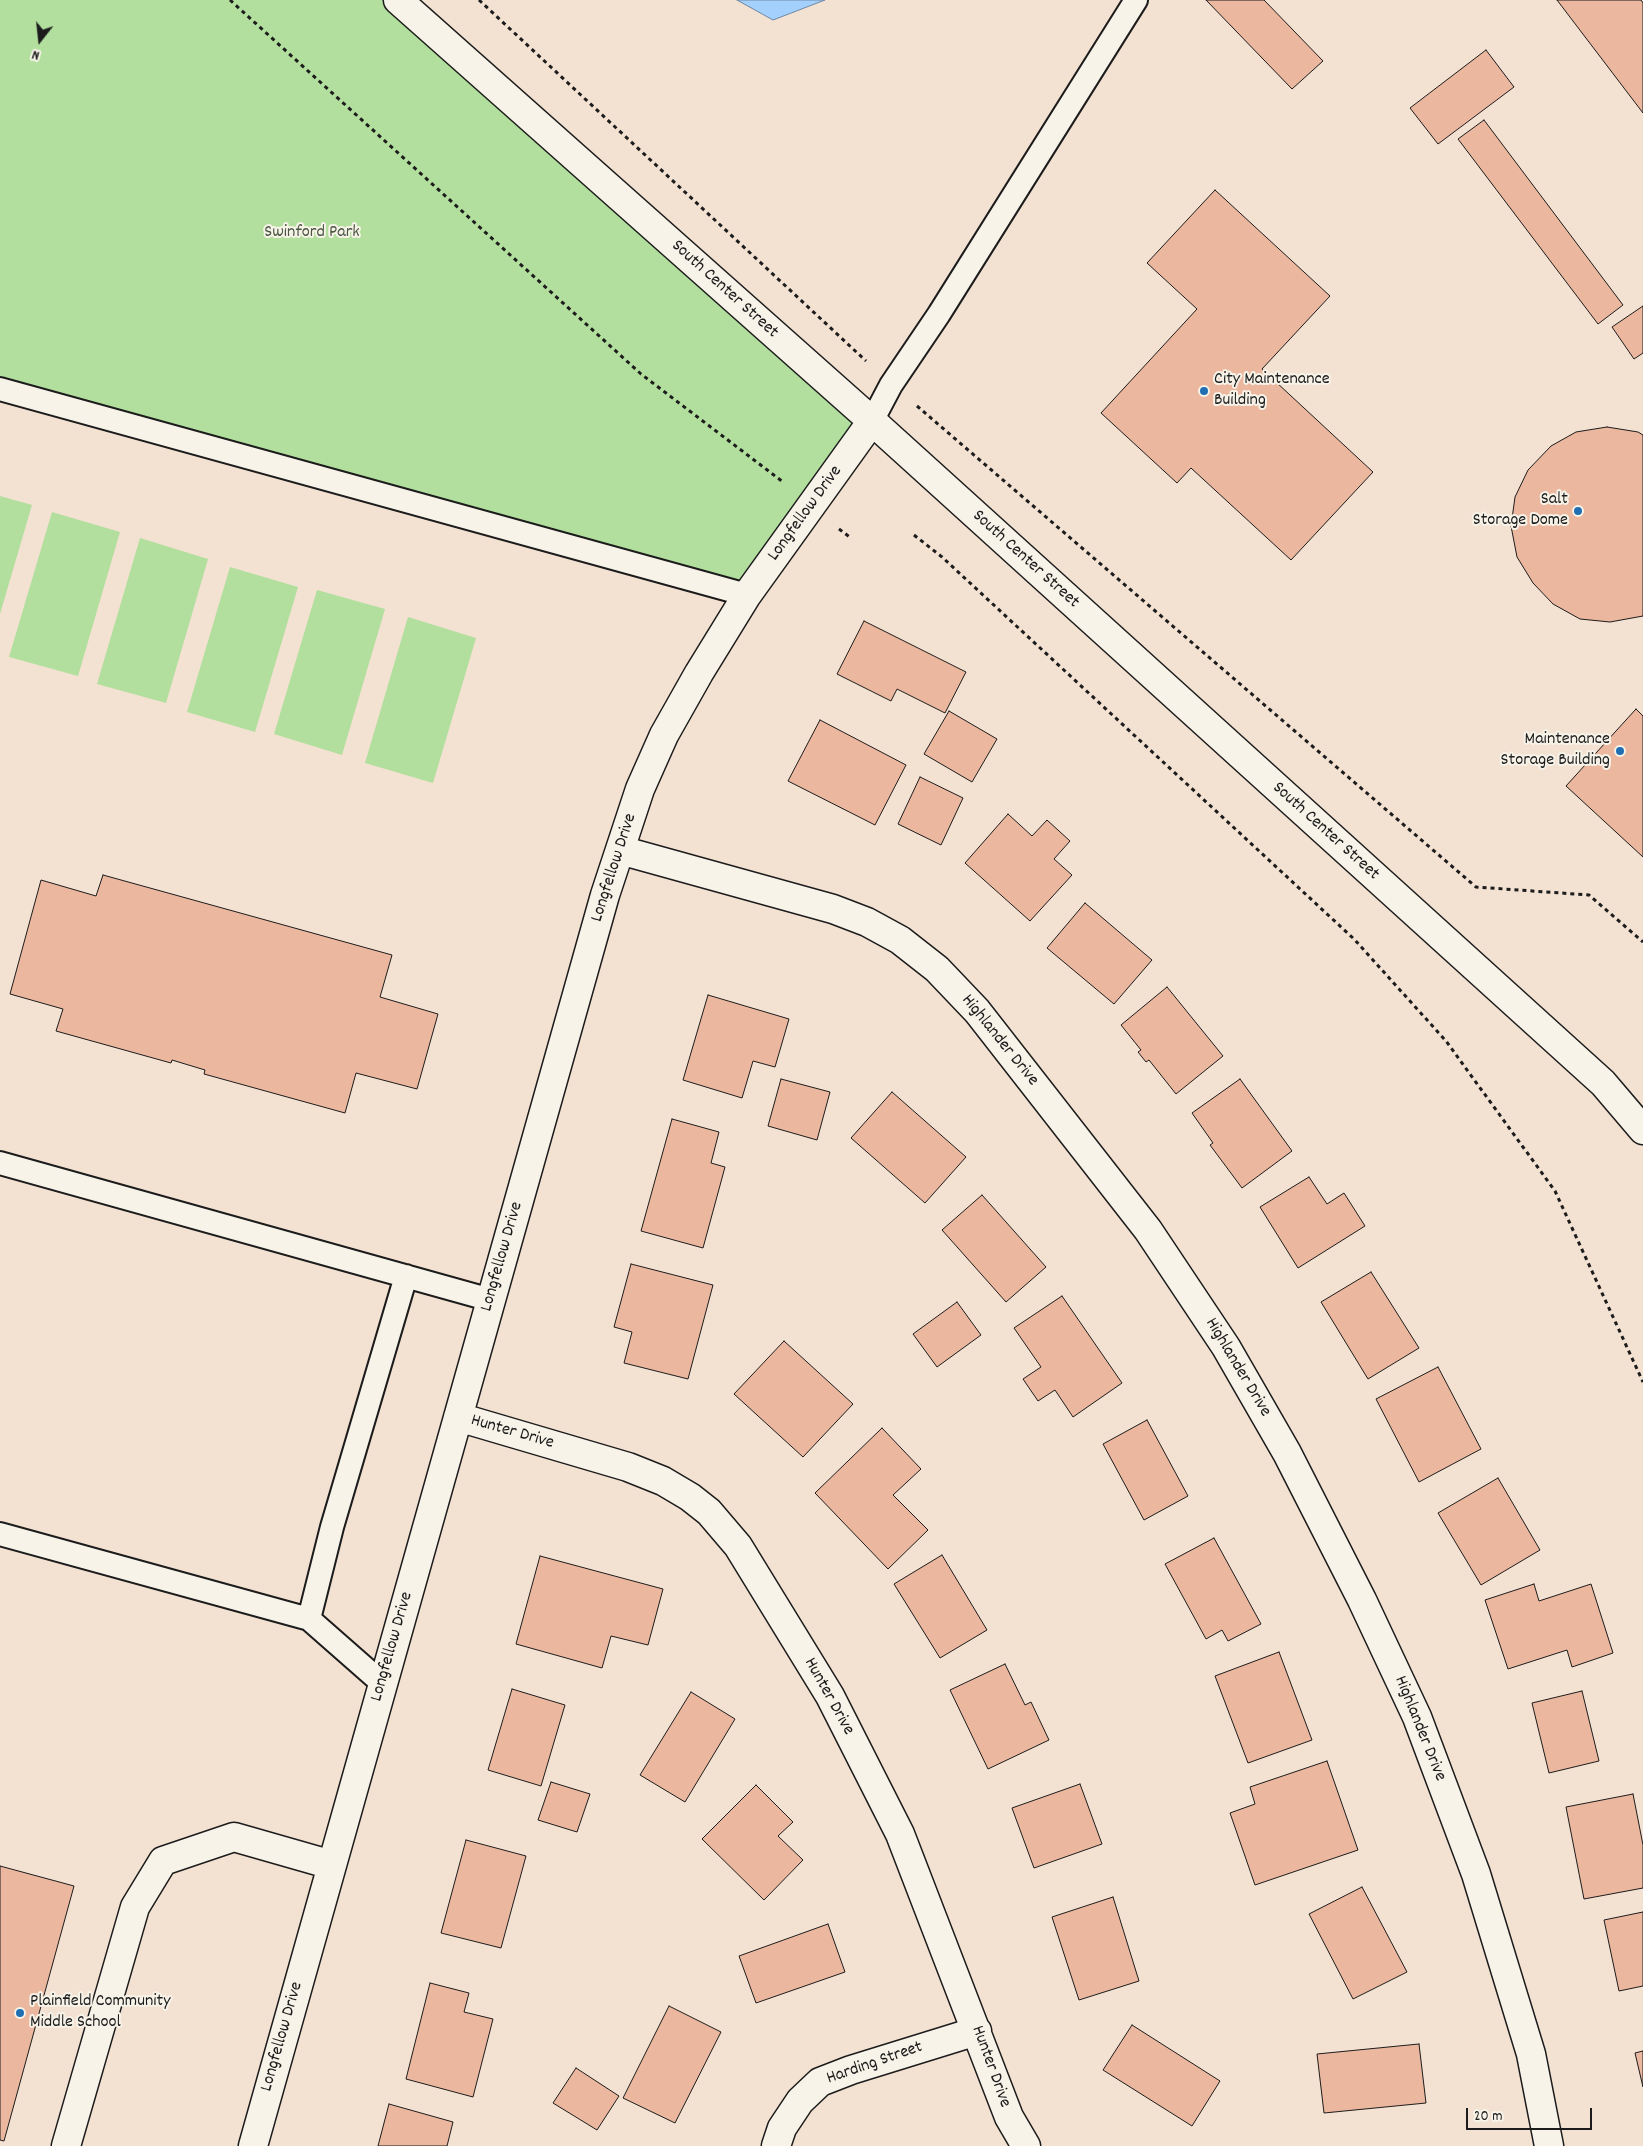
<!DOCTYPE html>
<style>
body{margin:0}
#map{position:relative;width:1643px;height:2146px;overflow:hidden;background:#f3e1d2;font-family:Dekko,sans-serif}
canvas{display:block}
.north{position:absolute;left:15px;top:15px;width:50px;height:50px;-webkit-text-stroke:4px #f7f3e8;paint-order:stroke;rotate:196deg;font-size:14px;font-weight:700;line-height:20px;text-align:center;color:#1c1c1c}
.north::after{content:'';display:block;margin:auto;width:18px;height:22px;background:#1c1c1c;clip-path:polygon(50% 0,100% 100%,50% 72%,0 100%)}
.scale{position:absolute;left:1466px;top:2108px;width:126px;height:22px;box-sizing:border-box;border:2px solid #1c1c1c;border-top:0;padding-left:6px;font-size:15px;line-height:18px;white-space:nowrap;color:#1c1c1c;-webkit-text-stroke:4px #f7f3e8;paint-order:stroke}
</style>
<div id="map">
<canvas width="1643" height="2146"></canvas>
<div class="north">N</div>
<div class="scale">20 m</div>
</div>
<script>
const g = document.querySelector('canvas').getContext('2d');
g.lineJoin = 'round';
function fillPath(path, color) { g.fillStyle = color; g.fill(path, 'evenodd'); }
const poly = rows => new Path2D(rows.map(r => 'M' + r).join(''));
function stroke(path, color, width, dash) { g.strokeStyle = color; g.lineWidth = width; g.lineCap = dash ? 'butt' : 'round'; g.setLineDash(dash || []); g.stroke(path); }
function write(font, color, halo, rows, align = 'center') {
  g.font = font + ' Dekko,sans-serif'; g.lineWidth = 4; g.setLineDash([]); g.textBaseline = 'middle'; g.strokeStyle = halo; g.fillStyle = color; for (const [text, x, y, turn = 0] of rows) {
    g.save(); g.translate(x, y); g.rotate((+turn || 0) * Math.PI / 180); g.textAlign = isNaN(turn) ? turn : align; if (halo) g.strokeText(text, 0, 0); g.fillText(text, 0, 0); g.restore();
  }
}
fillPath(poly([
 [0,0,401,0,872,421,747,595,0,389],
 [0,496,32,505,0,614],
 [52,512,120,532,78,676,9,657],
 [140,538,208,559,166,703,97,684],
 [230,567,298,587,255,732,187,712],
 [317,590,385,609,342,755,274,734],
 [408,617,476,638,433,783,365,763]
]), '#b2df9d');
const water = poly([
 [737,0,825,0,773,20,737,0]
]);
fillPath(water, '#a4d0fe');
stroke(water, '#6e88a4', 1);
const building = poly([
 [1206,0,1264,0,1323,61,1292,89,1206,0],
 [1557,0,1641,0,1643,3,1643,113,1557,0],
 [1486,50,1514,87,1438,144,1410,108,1486,50],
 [1484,120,1623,305,1598,324,1458,139,1484,120],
 [1215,190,1330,296,1262,369,1373,472,1291,560,1191,468,1177,483,1101,413,1197,309,1147,263,1215,190],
 [1643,306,1643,353,1634,359,1612,327,1643,306],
 [1607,427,1638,432,1643,435,1643,616,1610,622,1580,619,1553,604,1533,583,1517,557,1511,526,1515,497,1528,470,1551,446,1576,432,1607,427],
 [864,621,966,672,945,713,897,689,891,701,837,674,864,621],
 [1636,709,1643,716,1643,857,1566,786,1636,709],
 [949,711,997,739,972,782,924,754,949,711],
 [820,720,906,765,875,825,788,781,820,720],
 [920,777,963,798,941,845,898,824,920,777],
 [1008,814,1032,836,1047,820,1070,841,1054,859,1072,875,1030,921,965,863,1008,814],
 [103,875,392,955,380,997,438,1014,417,1089,356,1073,345,1113,204,1074,205,1070,172,1060,171,1063,56,1031,63,1009,10,994,41,880,96,896,103,875],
 [1085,903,1152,960,1114,1004,1047,948,1085,903],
 [1167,987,1223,1056,1176,1094,1149,1060,1146,1062,1138,1052,1141,1050,1121,1025,1167,987],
 [708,995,789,1019,775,1067,753,1061,742,1098,683,1080,708,995],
 [781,1079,830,1092,817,1140,768,1126,781,1079],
 [1240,1079,1292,1151,1242,1188,1210,1145,1213,1143,1192,1113,1240,1079],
 [892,1092,966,1157,925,1203,851,1138,892,1092],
 [672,1119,719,1132,711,1163,725,1167,703,1248,641,1231,672,1119],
 [1309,1177,1327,1204,1344,1193,1365,1226,1298,1268,1260,1207,1309,1177],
 [982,1195,1046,1267,1006,1302,942,1230,982,1195],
 [631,1264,713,1285,688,1379,624,1363,632,1332,614,1327,631,1264],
 [1371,1272,1419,1348,1368,1379,1321,1302,1371,1272],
 [1062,1296,1122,1383,1073,1417,1055,1390,1038,1401,1023,1379,1041,1367,1014,1328,1062,1296],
 [957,1302,981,1335,937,1367,913,1334,957,1302],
 [784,1341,853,1404,803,1457,734,1394,784,1341],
 [1438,1367,1481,1449,1419,1482,1376,1399,1438,1367],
 [1147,1420,1188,1496,1144,1520,1103,1444,1147,1420],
 [882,1428,921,1469,893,1495,928,1530,888,1569,815,1493,882,1428],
 [1498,1478,1540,1550,1481,1585,1438,1513,1498,1478],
 [1214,1538,1261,1624,1228,1641,1222,1630,1206,1639,1165,1564,1214,1538],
 [942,1555,987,1630,940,1658,894,1584,942,1555],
 [540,1556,663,1589,648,1645,611,1636,602,1668,516,1644,540,1556],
 [1534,1584,1539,1601,1591,1584,1613,1653,1572,1667,1567,1650,1508,1669,1485,1600,1534,1584],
 [1279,1652,1312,1740,1248,1763,1215,1676,1279,1652],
 [1005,1664,1025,1705,1031,1702,1049,1740,988,1769,950,1690,1005,1664],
 [512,1689,565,1705,541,1786,488,1770,512,1689],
 [1582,1691,1599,1761,1549,1773,1532,1703,1582,1691],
 [691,1692,735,1719,685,1802,640,1775,691,1692],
 [1327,1761,1358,1850,1255,1885,1230,1813,1255,1804,1250,1787,1327,1761],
 [551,1782,590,1794,577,1832,538,1820,551,1782],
 [1080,1784,1102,1844,1034,1868,1012,1808,1080,1784],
 [756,1785,793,1822,778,1836,803,1860,764,1900,702,1839,756,1785],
 [1633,1794,1643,1845,1643,1888,1584,1899,1566,1807,1633,1794],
 [466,1840,526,1856,501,1948,441,1933,466,1840],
 [0,1866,74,1886,4,2141,0,2140,0,1866],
 [1362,1887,1407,1972,1353,1999,1309,1914,1362,1887],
 [1113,1897,1139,1981,1079,2000,1052,1917,1113,1897],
 [1643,1912,1643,1986,1619,1991,1604,1920,1643,1912],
 [828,1924,845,1972,756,2003,739,1956,828,1924],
 [430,1983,469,1993,464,2012,493,2019,473,2097,406,2079,430,1983],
 [669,2006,721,2032,675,2123,623,2098,669,2006],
 [1132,2025,1220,2081,1192,2126,1103,2070,1132,2025],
 [1419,2044,1426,2103,1324,2113,1317,2054,1419,2044],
 [1643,2051,1643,2087,1635,2053,1643,2051],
 [576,2068,619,2096,597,2130,553,2103,576,2068],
 [389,2104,453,2122,447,2146,378,2146,389,2104]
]);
fillPath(building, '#ebb79e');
stroke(building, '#1c1c1c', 1);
const lane = poly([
 [0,389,747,595],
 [872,421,891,385,939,314,1136,0],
 [0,1163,491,1300],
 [0,1534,309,1619,383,1684],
 [309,1619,332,1527,406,1276]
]);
const street = poly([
 [620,850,833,909,867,922,900,940,937,969,977,1011,1148,1230,1226,1347,1287,1453,1362,1600,1417,1717,1476,1874,1531,2054,1549,2146],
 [458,1417,628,1467,663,1481,690,1497,709,1512,738,1546,830,1696,900,1834,1009,2117,1026,2146],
 [66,2146,135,1907,163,1861,234,1837,332,1865],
 [253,2146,605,895,640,789,664,735,699,673,747,595,872,421],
 [776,2146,782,2128,800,2101,820,2082,851,2070,977,2031]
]);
const secondary = poly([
 [398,0,872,421,1603,1083,1643,1130]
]);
stroke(lane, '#1c1c1c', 26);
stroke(street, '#1c1c1c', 31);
stroke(secondary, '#1c1c1c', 31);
stroke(poly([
 [230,0,641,374,783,482],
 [479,0,866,361],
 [917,406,1476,887,1589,895,1643,942],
 [839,529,851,538],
 [914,535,942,557,1354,939,1446,1041,1555,1191,1643,1382]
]), '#1c1c1c', 3, [4, 4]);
stroke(lane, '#f7f3e8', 22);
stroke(street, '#f7f3e8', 28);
stroke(secondary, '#f7f3e8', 28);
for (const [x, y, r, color] of [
 [1204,391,5,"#1f6fb2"],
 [1578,511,5,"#1f6fb2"],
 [1620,751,5,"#1f6fb2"],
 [20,2013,5,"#1f6fb2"]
]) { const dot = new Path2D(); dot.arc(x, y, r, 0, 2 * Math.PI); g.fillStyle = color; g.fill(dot); stroke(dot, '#f7f3e8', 2); }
write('18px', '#495643', '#f7f3e8', [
 ["Swinford Park",312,234]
]);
write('18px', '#1c1c1c', '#f7f3e8', [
 ["South Center Street",724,290,42],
 ["Longfellow Drive",806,514,-54],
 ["South Center Street",1025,560,42],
 ["South Center Street",1325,832,42],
 ["Longfellow Drive",615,868,-72],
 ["Highlander Drive",999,1041,51],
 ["Longfellow Drive",503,1257,-74],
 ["Highlander Drive",1237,1368,59],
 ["Hunter Drive",512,1433,16],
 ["Longfellow Drive",393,1647,-74],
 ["Hunter Drive",828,1697,61],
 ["Highlander Drive",1419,1729,68],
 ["Longfellow Drive",283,2037,-74],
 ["Harding Street",875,2064,-19],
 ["Hunter Drive",990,2067,70]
]);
write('18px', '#1c1c1c', '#f7f3e8', [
 ["City Maintenance",1214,381],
 ["Building",1214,402],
 ["Salt",1568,501,"right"],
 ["Storage Dome",1568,522,"right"],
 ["Maintenance",1610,741,"right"],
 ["Storage Building",1610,762,"right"],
 ["Plainfield Community",30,2003],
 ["Middle School",30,2024]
], 'left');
</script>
